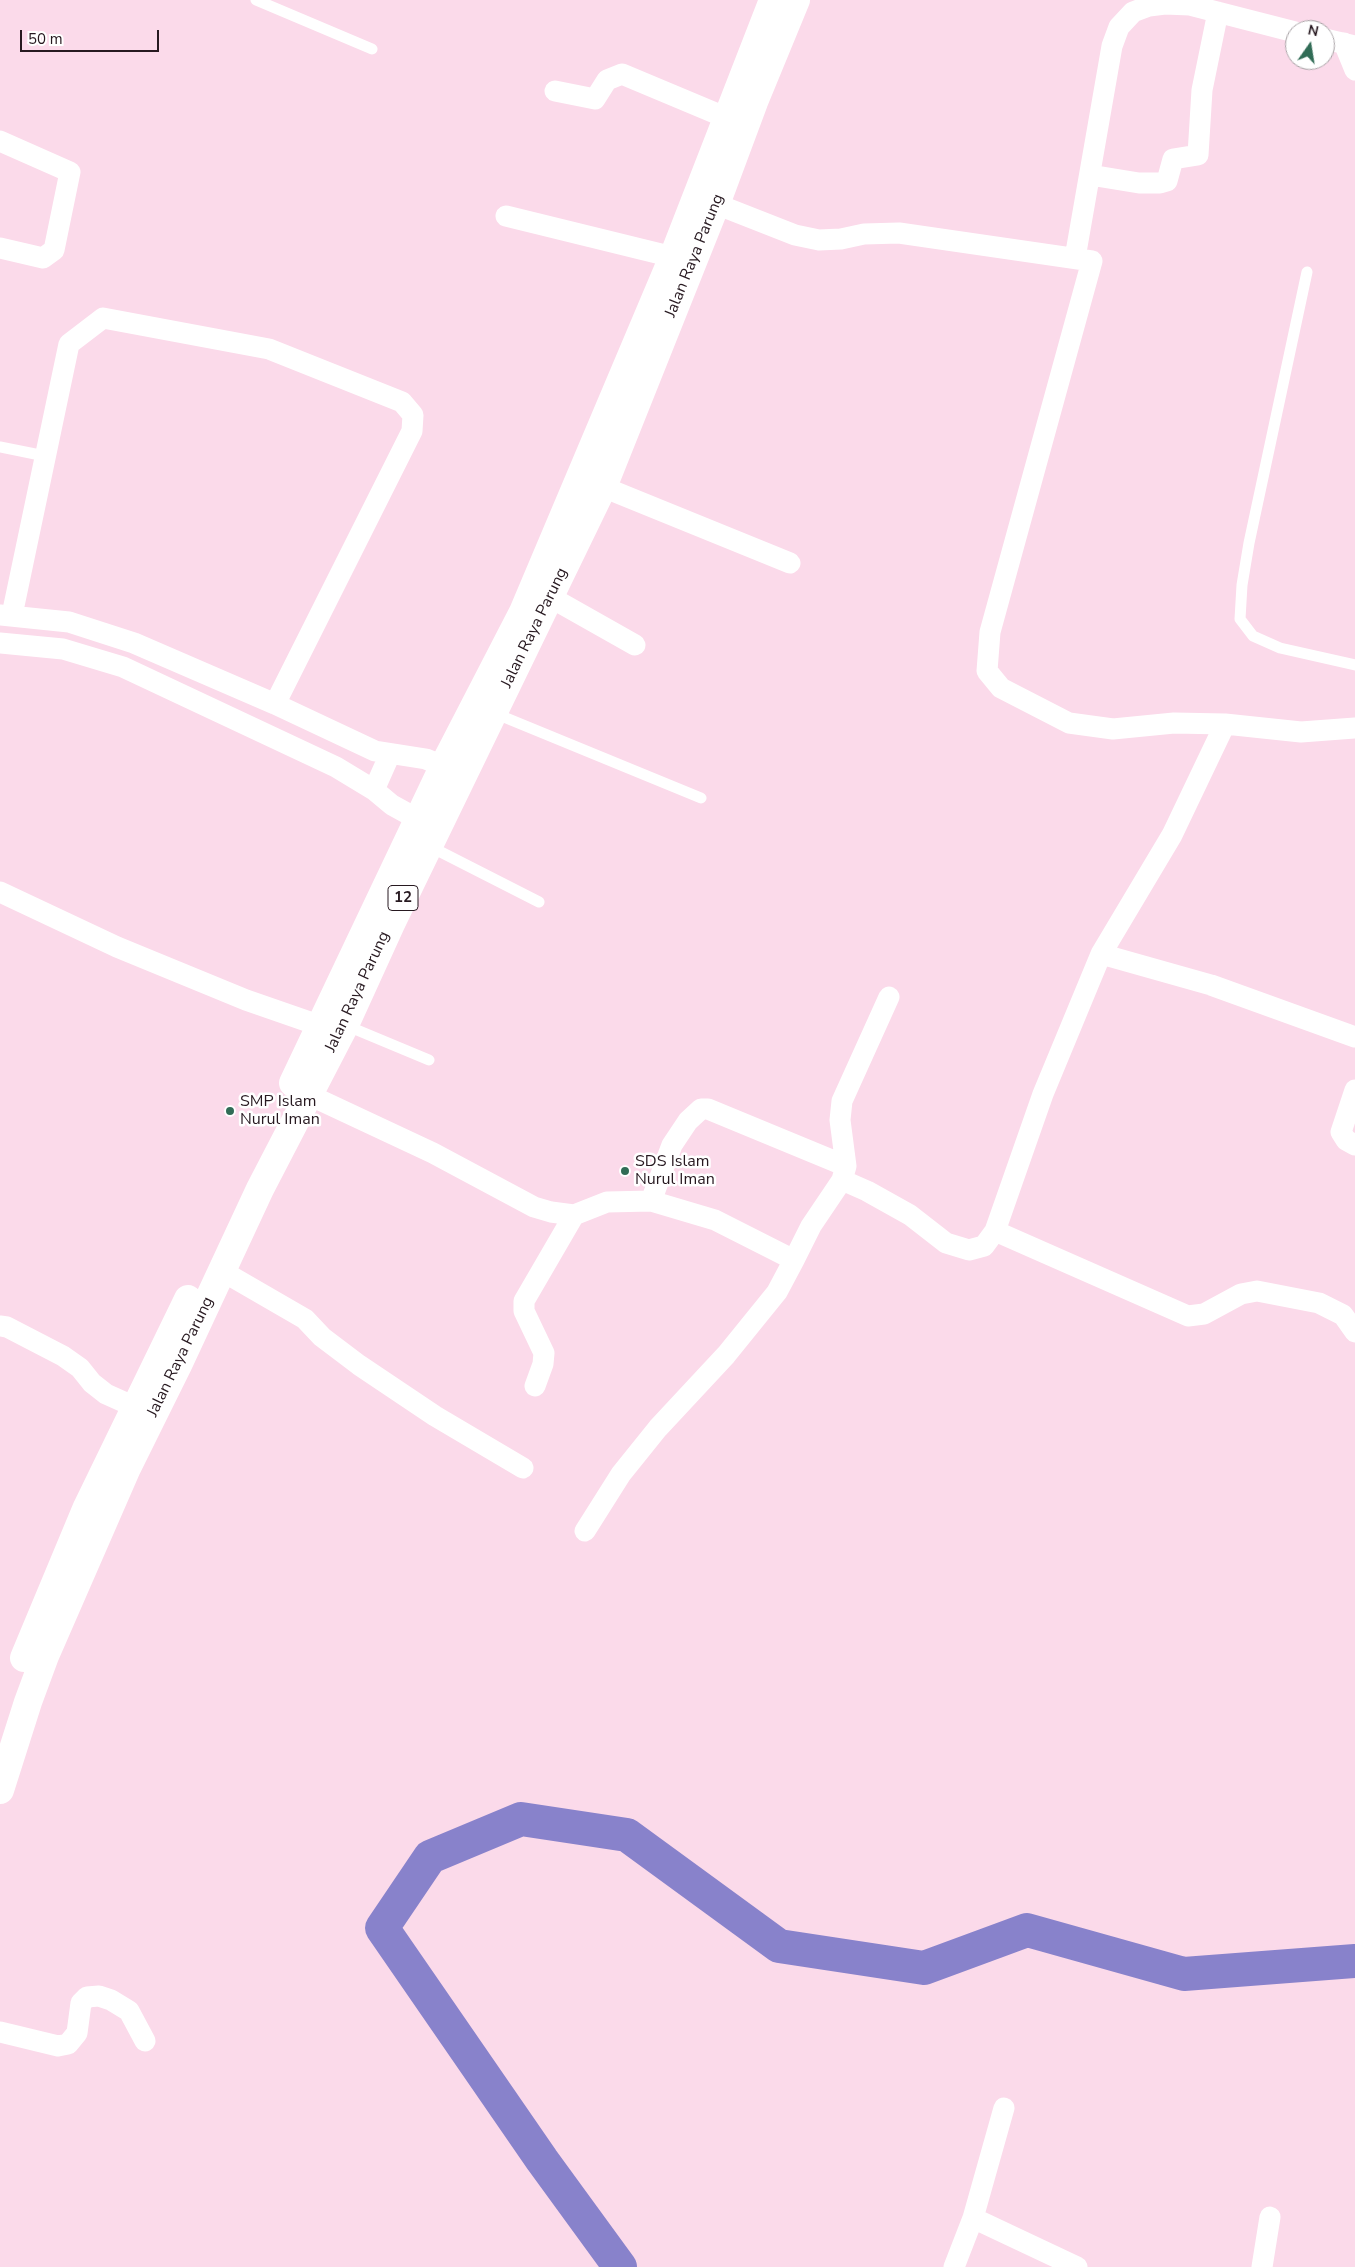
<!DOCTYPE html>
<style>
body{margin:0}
#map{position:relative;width:1355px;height:2267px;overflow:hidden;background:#fbdaea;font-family:"Nunito Sans",sans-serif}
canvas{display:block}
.north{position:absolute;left:1285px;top:20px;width:50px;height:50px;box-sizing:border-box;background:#fff;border:1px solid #a9a3a6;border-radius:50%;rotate:13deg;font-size:14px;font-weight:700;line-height:20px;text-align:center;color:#271920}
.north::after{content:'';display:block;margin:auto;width:18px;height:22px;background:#316c56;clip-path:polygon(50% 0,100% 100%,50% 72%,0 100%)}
.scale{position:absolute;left:20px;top:30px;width:139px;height:22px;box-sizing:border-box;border:2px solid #271920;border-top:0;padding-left:6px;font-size:15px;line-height:18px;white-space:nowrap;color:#271920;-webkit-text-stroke:4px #fff;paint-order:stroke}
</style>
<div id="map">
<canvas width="1355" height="2267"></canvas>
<div class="north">N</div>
<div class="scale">50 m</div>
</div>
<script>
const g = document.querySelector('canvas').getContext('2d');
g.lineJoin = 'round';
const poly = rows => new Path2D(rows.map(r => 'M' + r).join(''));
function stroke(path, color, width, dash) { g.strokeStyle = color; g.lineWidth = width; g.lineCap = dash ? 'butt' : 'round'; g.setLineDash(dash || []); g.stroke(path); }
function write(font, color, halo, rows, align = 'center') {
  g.font = font + ' "Nunito Sans",sans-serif'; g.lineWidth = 5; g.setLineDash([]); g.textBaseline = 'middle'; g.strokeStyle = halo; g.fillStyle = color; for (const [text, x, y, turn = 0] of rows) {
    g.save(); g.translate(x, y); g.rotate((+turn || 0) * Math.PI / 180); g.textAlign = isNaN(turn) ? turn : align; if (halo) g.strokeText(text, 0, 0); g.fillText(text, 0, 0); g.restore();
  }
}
stroke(poly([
 [620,2267,542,2160,382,1928,430,1857,521,1819,627,1835,779,1946,924,1968,1027,1930,1184,1974,1355,1961]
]), '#8882cb', 34);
stroke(poly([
 [256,0,372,49],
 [1307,272,1249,543,1242,585,1240,619,1253,636,1280,648,1355,665],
 [0,447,45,456],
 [494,713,701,798],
 [429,846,539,902],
 [345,1025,429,1060]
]), '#fff', 11);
stroke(poly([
 [1325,39,1355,46],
 [1344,43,1355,70],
 [555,91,595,99,607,80,622,74,727,118],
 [0,141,70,172,54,250,43,258,0,248],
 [1090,175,1139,183,1160,183,1167,181,1173,159,1198,155,1202,90,1218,12],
 [716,204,795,235,819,240,841,239,864,234,899,233,1092,261,990,632,987,671,1001,688,1069,723,1113,729,1174,723,1225,724,1301,732,1355,728],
 [506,216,673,257],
 [1075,258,1112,46,1119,27,1133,12,1149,6,1165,4,1190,5,1295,32],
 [603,487,790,563],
 [550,597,635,645],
 [0,615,69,622,134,643,275,704,375,751,426,759,457,772],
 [12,615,69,344,103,318,269,349,402,402,413,415,412,431,275,704],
 [0,643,63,649,123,667,336,767,374,790,392,805,432,827],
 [374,790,390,754],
 [0,892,117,947,246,1000,321,1026],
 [1101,954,1172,835,1225,724],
 [1355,1090,1341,1132,1346,1140,1355,1145],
 [307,1094,433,1153,534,1207,551,1212,574,1215,607,1202,651,1201,715,1220,794,1260,811,1226,842,1180,846,1166,840,1120,842,1101,889,997],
 [842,1180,867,1191,910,1215,946,1243,969,1250,984,1246,995,1231,1043,1094,1101,954,1211,985,1355,1037],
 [651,1201,672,1145,688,1121,701,1109,708,1109,846,1166],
 [995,1231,1188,1316,1204,1314,1241,1294,1257,1291,1319,1303,1343,1315,1355,1332],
 [222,1271,305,1319,322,1337,359,1365,435,1416,523,1468],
 [0,1326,7,1327,63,1356,80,1368,92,1383,106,1394,135,1407],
 [535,1386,543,1364,544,1353,524,1311,524,1301,574,1215],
 [585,1531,621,1474,658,1428,726,1355,777,1292,794,1260],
 [0,2032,58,2046,68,2044,77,2033,81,2003,87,1997,99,1996,111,2000,129,2011,145,2041],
 [1004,2108,973,2218,1077,2267],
 [954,2267,973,2218],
 [1262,2267,1270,2217]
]), '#fff', 21);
stroke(poly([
 [293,1083,444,765,523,612,673,257,773,0],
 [24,1658,87,1507,188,1299],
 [0,1790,28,1702,45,1656,127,1468,178,1365,260,1189,345,1025,391,924,603,487,716,204,754,102,796,0]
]), '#fff', 28);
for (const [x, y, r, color] of [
 [230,1111,5,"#316c56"],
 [625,1171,5,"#316c56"]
]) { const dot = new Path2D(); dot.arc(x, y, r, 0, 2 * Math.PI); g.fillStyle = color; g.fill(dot); stroke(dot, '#fff', 2); }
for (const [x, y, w] of [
 [403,898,30]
]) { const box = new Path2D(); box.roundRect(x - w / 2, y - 12.5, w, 25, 4); g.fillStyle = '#fff'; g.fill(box); stroke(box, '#271920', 1); }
write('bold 15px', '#271920', null, [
 ["12",403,898]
]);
write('16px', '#271920', '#fff', [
 ["Jalan Raya Parung",695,256,-68],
 ["Jalan Raya Parung",535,628,-64],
 ["Jalan Raya Parung",358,992,-65],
 ["Jalan Raya Parung",181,1357,-64]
]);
write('16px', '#271920', '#fff', [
 ["SMP Islam",240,1102],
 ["Nurul Iman",240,1120],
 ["SDS Islam",635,1162],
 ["Nurul Iman",635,1180]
], 'left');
</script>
